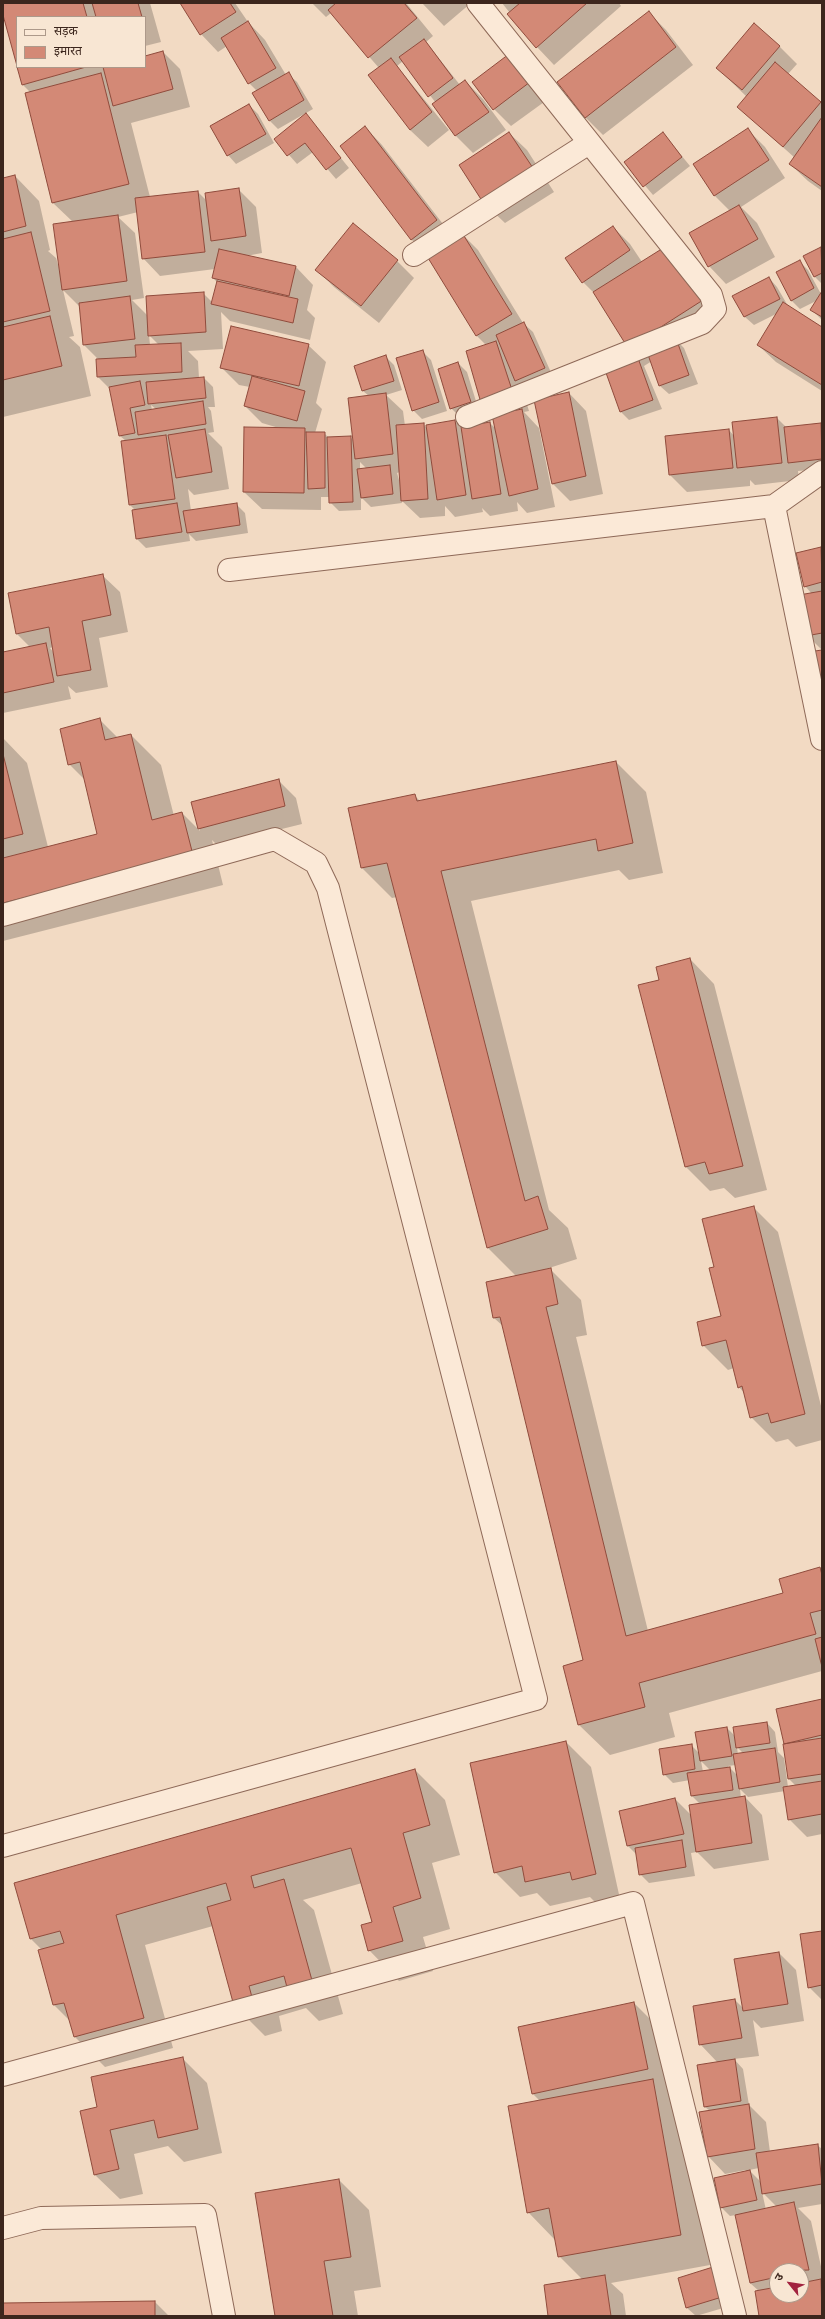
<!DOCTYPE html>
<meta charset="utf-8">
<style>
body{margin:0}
#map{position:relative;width:825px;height:2319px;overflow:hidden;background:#f2dac3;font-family:"Roboto Serif","Noto Sans Devanagari",serif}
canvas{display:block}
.frame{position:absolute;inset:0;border:4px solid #3c261d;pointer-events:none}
.legend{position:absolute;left:16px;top:16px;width:130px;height:52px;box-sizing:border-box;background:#f8e6d3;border:1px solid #ad998a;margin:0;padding:5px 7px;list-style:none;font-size:12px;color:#3c261d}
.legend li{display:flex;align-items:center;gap:8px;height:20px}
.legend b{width:20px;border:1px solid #ad998a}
.north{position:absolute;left:769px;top:2263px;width:40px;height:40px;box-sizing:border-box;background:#f8e6d3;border:1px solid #ad998a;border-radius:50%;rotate:300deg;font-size:11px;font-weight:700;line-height:16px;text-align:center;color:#3c261d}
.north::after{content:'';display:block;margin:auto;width:14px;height:18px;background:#a2233f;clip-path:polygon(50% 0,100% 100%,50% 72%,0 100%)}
</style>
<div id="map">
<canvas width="825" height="2319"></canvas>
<div class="frame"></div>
<ul class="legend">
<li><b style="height:5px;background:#fbe9d7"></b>सड़क</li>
<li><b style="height:11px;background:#d38976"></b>इमारत</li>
</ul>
<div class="north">उ</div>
</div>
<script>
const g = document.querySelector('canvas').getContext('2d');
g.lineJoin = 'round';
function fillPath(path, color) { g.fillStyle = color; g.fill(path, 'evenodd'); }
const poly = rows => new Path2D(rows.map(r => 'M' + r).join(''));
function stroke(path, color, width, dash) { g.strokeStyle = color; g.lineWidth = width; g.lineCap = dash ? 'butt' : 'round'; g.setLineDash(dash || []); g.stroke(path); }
fillPath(poly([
 [3,3,150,3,161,42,145,46,145,17,17,17,17,63,3,11],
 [182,3,235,3,248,22,265,40,286,75,288,74,297,82,313,109,278,129,269,120,257,91,249,83,227,46,218,52,201,34],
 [312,3,406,3,433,36,426,42,460,85,465,81,483,99,506,130,473,153,456,136,433,104,436,103,403,61,397,66,449,130,428,147,410,130,379,68,331,13,326,17],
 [422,3,471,3,444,26],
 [502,3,619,3,621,6,554,65,537,47],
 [649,13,666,30,693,65,603,135,585,117],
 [779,46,797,64,788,74,822,104,822,191,808,181,790,164,795,158,738,107,747,97,717,68],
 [163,52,180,69,190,107,131,123,150,197,198,192,207,201,238,189,256,207,262,253,246,256,296,267,313,285,307,310,315,318,310,340,230,321,221,312,223,349,188,351,198,361,199,378,204,378,213,387,215,407,208,407,211,411,214,432,208,433,222,447,229,489,194,495,188,489,191,511,236,504,245,513,248,533,196,541,189,534,190,541,146,548,137,539,133,511,136,511,130,505,126,441,120,436,111,390,98,377,99,360,84,345,80,307,63,290,74,336,69,337,80,347,91,396,3,417,3,179,15,176,39,201,50,250,48,251,56,258,61,274,73,222,53,203,31,93,23,85,18,67,145,67,145,57],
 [138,212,143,258,160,276,215,269,213,278,218,283,213,303,203,293,148,316,132,300,144,298,135,233,118,217],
 [149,335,159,345,150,345],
 [151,405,156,409,152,410],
 [513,53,551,97,511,126,494,109],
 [249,105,258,114,274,143,236,164,228,155],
 [306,115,349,168,336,179,313,152,297,164,275,139],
 [365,127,382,145,453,237,460,232,478,250,523,323,533,332,553,377,521,385,529,411,524,412,539,428,555,507,527,513,517,502,518,511,490,516,482,508,483,512,455,517,445,506,445,516,420,518,401,500,402,503,371,507,361,497,361,510,339,511,330,502,330,497,321,497,321,510,262,509,244,492,279,428,262,423,245,406,250,387,239,385,221,367,308,345,326,362,316,403,322,409,315,433,324,433,329,438,350,437,354,441,369,396,363,391,355,366,385,356,394,365,402,390,386,395,403,411,405,426,423,424,427,428,455,421,461,428,490,423,496,429,486,345,477,336,426,254,411,239],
 [360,462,367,469,360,470],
 [400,472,401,480,399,480,397,473],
 [747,129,765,147,785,178,741,207,757,223,775,257,726,284,709,266,730,211,715,196,694,164],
 [509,133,527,150,554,192,505,223,487,206],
 [663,133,690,166,653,195,625,162],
 [613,227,630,244,642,262,668,246,719,318,679,343,684,348,698,384,669,394,660,386,652,361,644,366,662,409,629,420,621,412,606,370,640,358,597,296,583,282],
 [821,248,822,249,822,284,814,276],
 [397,261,414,278,379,323,334,287,317,270],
 [799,261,808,270,821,294,822,293,822,320,812,310,818,300,800,309,791,300],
 [769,278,777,287,788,306,822,328,822,391,776,362,758,345,778,313,754,325,745,317,734,296],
 [422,351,431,360,447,411,422,419,413,410],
 [458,363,467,372,479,411,460,417,451,408],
 [569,393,586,411,603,494,570,501,553,484],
 [777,418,787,428,822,425,822,469,798,471,799,480,755,485,750,480,750,486,687,492,670,475,729,430,734,436],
 [821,548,822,549,822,650,807,635,812,594,805,586],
 [102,575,120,592,128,632,99,638,108,687,76,693,68,686,71,699,3,713,3,653,30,647,17,634],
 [53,647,54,653,50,648],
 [100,720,118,738,131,735,161,765,174,816,182,813,200,831,192,802,278,780,296,798,302,824,217,845,212,840,223,885,3,941,3,738,27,763,48,847,99,835,85,780,69,764],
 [616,762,646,792,663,873,629,880,619,870,471,901,549,1210,568,1228,577,1259,546,1269,551,1270,581,1300,587,1335,576,1337,648,1631,784,1594,820,1568,822,1570,822,1671,669,1713,675,1737,610,1755,579,1725,564,1667,584,1661,504,1327,494,1318,517,1277,488,1248,397,897,392,898,362,868,350,809,414,795,421,802],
 [690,959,714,984,767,1190,735,1198,724,1188,710,1191,686,1167,660,981],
 [754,1208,778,1232,822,1410,822,1440,796,1447,788,1439,776,1442,751,1417,745,1394,739,1387,734,1368,728,1370,703,1345,722,1317],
 [822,1700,822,1834,807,1837,789,1819,785,1791,748,1797,740,1789,741,1798,745,1797,762,1815,769,1860,714,1869,697,1852,691,1853,695,1876,649,1883,640,1874,637,1855,628,1846,621,1812,675,1799,691,1815,700,1804,692,1796,690,1780,673,1783,664,1774,691,1745,699,1753,727,1728,736,1737,767,1723,775,1732,778,1752,784,1758,788,1787,796,1786,789,1779,785,1744],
 [737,1747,744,1754,738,1755],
 [701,1761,711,1771,703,1772],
 [736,1765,738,1776,728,1766],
 [566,1742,591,1767,620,1899,597,1904,590,1897,550,1906,537,1893,520,1897,495,1872],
 [415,1770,445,1800,460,1855,432,1863,450,1929,423,1937,433,1971,399,1981,369,1950,373,1923,362,1883,303,1900,314,1910,343,2014,319,2021,306,2008,279,2016,282,2031,265,2036,235,2006,213,1926,145,1945,173,2048,105,2067,75,2037,70,2021,54,2005,39,1951,42,1950,31,1939],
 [822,1932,822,2000,809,1987],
 [779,1953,796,1970,804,2021,761,2028,753,2020,759,2056,734,2059,743,2069,749,2105,766,2122,770,2152,817,2145,822,2149,822,2204,798,2208,811,2221,822,2271,822,2316,760,2316,760,2292,750,2283,736,2215,730,2216,721,2207,746,2170,725,2174,708,2156,710,2111,705,2107,718,2063,700,2044,735,2000,743,2008],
 [759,2168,761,2182,749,2170],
 [762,2192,777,2207,766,2210],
 [777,2271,801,2271,801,2295,777,2295],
 [634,2003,659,2028,672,2094,668,2095,683,2110,710,2265,611,2283,623,2294,626,2316,549,2316,583,2280,559,2256,556,2241,528,2212,540,2101,533,2094,519,2028],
 [182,2058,207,2083,222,2153,184,2162,168,2146,134,2154,143,2194,120,2199,95,2175,98,2108],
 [339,2180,369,2210,381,2287,354,2291,358,2316,276,2316],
 [713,2268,730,2306,696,2316,687,2308,679,2279],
 [155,2302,169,2316,3,2316,3,2304]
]), '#0003');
const building = poly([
 [3,3,83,3,87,17,17,17,17,66,3,15,3,3],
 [92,3,138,3,142,17,96,17,92,3],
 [180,3,230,3,236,12,200,35,180,3],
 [336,3,404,3,417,18,368,58,328,10,336,3],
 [520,3,587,3,536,48,507,14,520,3],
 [649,11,676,47,585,118,557,82,649,11],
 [248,21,276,68,248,84,221,38,248,21],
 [754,23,780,46,742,90,716,68,754,23],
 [424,39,453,78,428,97,399,57,424,39],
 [163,51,173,89,113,106,103,67,145,67,145,56,163,51],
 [513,51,534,79,493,110,472,82,513,51],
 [391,58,432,112,410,130,368,75,391,58],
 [775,62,821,102,783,147,737,107,775,62],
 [17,67,86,67,22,85,17,67],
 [289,72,304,100,269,121,252,93,289,72],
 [101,73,129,184,52,203,25,93,101,73],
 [465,80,489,112,455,136,432,104,465,80],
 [249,104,266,134,227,156,210,126,249,104],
 [306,113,341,158,326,170,305,143,287,156,274,139,306,113],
 [822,117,822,187,789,164,822,117],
 [365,126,437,220,411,240,340,146,365,126],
 [748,128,769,160,714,196,693,164,748,128],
 [509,132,537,174,486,207,459,165,509,132],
 [663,132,682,157,643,187,624,162,663,132],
 [15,175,26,226,3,232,3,178,15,175],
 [239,188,246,236,211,241,205,193,239,188],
 [198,191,205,252,142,259,135,198,198,191],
 [739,205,758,239,708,267,689,233,739,205],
 [118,215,127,281,62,290,53,224,118,215],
 [353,223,398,260,361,306,315,270,353,223],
 [613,226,630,250,582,283,565,258,613,226],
 [461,231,512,314,476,336,425,253,461,231],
 [31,232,50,311,3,322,3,239,31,232],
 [668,245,703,300,628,348,593,292,668,245],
 [821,247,822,273,814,277,803,256,821,247],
 [219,249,296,266,289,296,212,278,219,249],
 [800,260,814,288,791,301,776,272,800,260],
 [769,277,780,299,744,317,732,296,769,277],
 [217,281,298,299,293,323,211,304,217,281],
 [822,291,822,317,810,310,822,291],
 [204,292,206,332,148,336,146,296,204,292],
 [130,296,135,339,83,345,79,303,130,296],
 [783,302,822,327,822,385,757,345,783,302],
 [50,316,62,366,3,380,3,327,50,316],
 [524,322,545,368,515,381,496,335,524,322],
 [231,326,309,344,299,386,220,368,231,326],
 [676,338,689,375,659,386,646,349,676,338],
 [496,341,513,393,481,403,466,351,496,341],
 [181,343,182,372,97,377,96,359,136,357,135,345,181,343],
 [423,350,439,402,412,411,396,358,423,350],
 [386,355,394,381,362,391,354,366,386,355],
 [638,358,653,400,620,412,605,370,638,358],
 [458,362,471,402,450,409,438,369,458,362],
 [252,376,305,391,297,421,244,406,252,376],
 [204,377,206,398,148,404,146,382,204,377],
 [140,381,145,405,130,408,135,433,119,436,109,387,140,381],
 [569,392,586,476,552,484,534,400,569,392],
 [386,393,393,454,355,459,348,398,386,393],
 [203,401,206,424,138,435,135,412,203,401],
 [522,409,538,489,509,496,492,415,522,409],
 [777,417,782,463,737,468,732,422,777,417],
 [455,420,466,495,437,500,426,425,455,420],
 [490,422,501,494,472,499,461,427,490,422],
 [424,423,428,499,401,501,396,425,424,423],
 [821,423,822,459,788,463,784,427,821,423],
 [244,427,305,428,304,493,243,492,244,427],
 [205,429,212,472,176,478,168,435,205,429],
 [729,429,733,468,669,475,665,436,729,429],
 [306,432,325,432,325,488,308,489,306,432],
 [166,435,175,499,129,505,121,441,166,435],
 [351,436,353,502,329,503,327,437,351,436],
 [390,465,393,494,361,498,357,469,390,465],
 [177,503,182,532,136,539,132,510,177,503],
 [237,503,240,525,187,533,183,511,237,503],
 [821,547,822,582,804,587,796,553,821,547],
 [103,574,111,615,82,621,91,670,57,676,49,627,16,634,8,593,103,574],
 [822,591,822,633,806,636,799,595,822,591],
 [46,643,54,682,3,693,3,652,46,643],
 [822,650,822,703,815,651,822,650],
 [100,718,105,740,131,734,152,820,182,812,193,855,3,903,3,858,97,834,80,762,68,765,60,729,100,718],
 [3,754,23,834,3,839,3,754],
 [616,761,633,843,598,851,596,839,441,871,525,1201,538,1196,548,1229,487,1248,387,863,361,868,348,808,415,794,417,801,616,761],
 [279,779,285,806,198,829,191,802,279,779],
 [690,958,743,1166,709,1174,705,1162,685,1167,638,985,659,980,656,967,690,958],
 [754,1206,805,1414,771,1423,768,1413,750,1418,742,1386,738,1388,726,1340,702,1346,697,1322,721,1316,709,1268,714,1267,702,1219,754,1206],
 [551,1268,558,1304,546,1307,626,1636,783,1593,779,1579,820,1567,822,1575,822,1610,810,1613,816,1634,639,1683,645,1707,578,1725,563,1666,583,1660,500,1317,493,1318,486,1282,551,1268],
 [822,1637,822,1667,815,1639,822,1637],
 [822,1699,822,1735,784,1744,776,1709,822,1699],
 [767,1722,770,1743,736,1748,733,1727,767,1722],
 [727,1727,732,1756,700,1761,695,1732,727,1727],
 [822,1738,822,1774,788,1779,783,1744,822,1738],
 [566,1741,596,1874,572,1880,570,1872,525,1882,522,1866,494,1873,470,1763,566,1741],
 [692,1744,695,1769,663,1775,659,1749,692,1744],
 [775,1748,780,1782,739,1789,733,1754,775,1748],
 [730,1767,733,1790,691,1796,687,1773,730,1767],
 [415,1769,430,1825,403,1833,421,1898,393,1907,403,1941,368,1951,361,1925,372,1922,351,1848,251,1876,254,1888,284,1879,313,1984,288,1991,284,1976,249,1986,253,2001,234,2006,207,1907,231,1900,226,1883,116,1915,144,2018,74,2037,64,2003,53,2005,38,1950,64,1943,60,1931,30,1939,14,1883,415,1769],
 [822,1781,822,1814,788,1820,783,1787,822,1781],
 [745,1796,752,1843,696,1852,689,1805,745,1796],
 [675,1798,684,1834,627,1846,619,1811,675,1798],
 [682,1840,686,1867,639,1875,635,1848,682,1840],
 [822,1931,822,1985,808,1988,800,1934,822,1931],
 [779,1952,788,2004,743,2011,734,1959,779,1952],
 [735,1999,742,2038,699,2045,693,2006,735,1999],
 [634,2002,648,2069,532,2094,518,2027,634,2002],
 [183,2057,198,2129,158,2138,154,2120,110,2130,119,2169,94,2175,80,2111,97,2107,91,2077,183,2057],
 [735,2059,741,2101,704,2107,697,2065,735,2059],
 [653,2079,681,2235,558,2257,549,2208,527,2213,508,2106,653,2079],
 [749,2104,755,2149,707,2157,699,2112,749,2104],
 [818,2144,822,2184,762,2194,756,2153,818,2144],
 [750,2170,757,2200,720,2208,714,2178,750,2170],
 [339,2179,351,2257,324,2261,333,2316,275,2316,255,2193,339,2179],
 [794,2202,809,2270,777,2271,777,2277,750,2283,735,2215,794,2202],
 [713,2267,722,2297,686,2308,678,2278,713,2267],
 [605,2275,611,2316,548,2316,544,2285,605,2275],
 [821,2279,822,2316,759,2316,755,2291,777,2287,777,2295,801,2295,801,2283,821,2279],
 [155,2301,155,2316,3,2316,3,2303,155,2301]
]);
fillPath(building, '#d38976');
stroke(building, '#8f4b3c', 1);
const minor = poly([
 [414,255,589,143],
 [467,417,702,323,715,309,711,295,478,3],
 [774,506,822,739],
 [229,570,774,506,822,472],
 [3,915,275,839,316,863,328,888,536,1699,3,1846],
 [3,2075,633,1903,735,2316],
 [3,2228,41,2218,205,2215,224,2316]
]);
stroke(minor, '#8e6958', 24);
stroke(minor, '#fbe9d7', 22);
</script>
